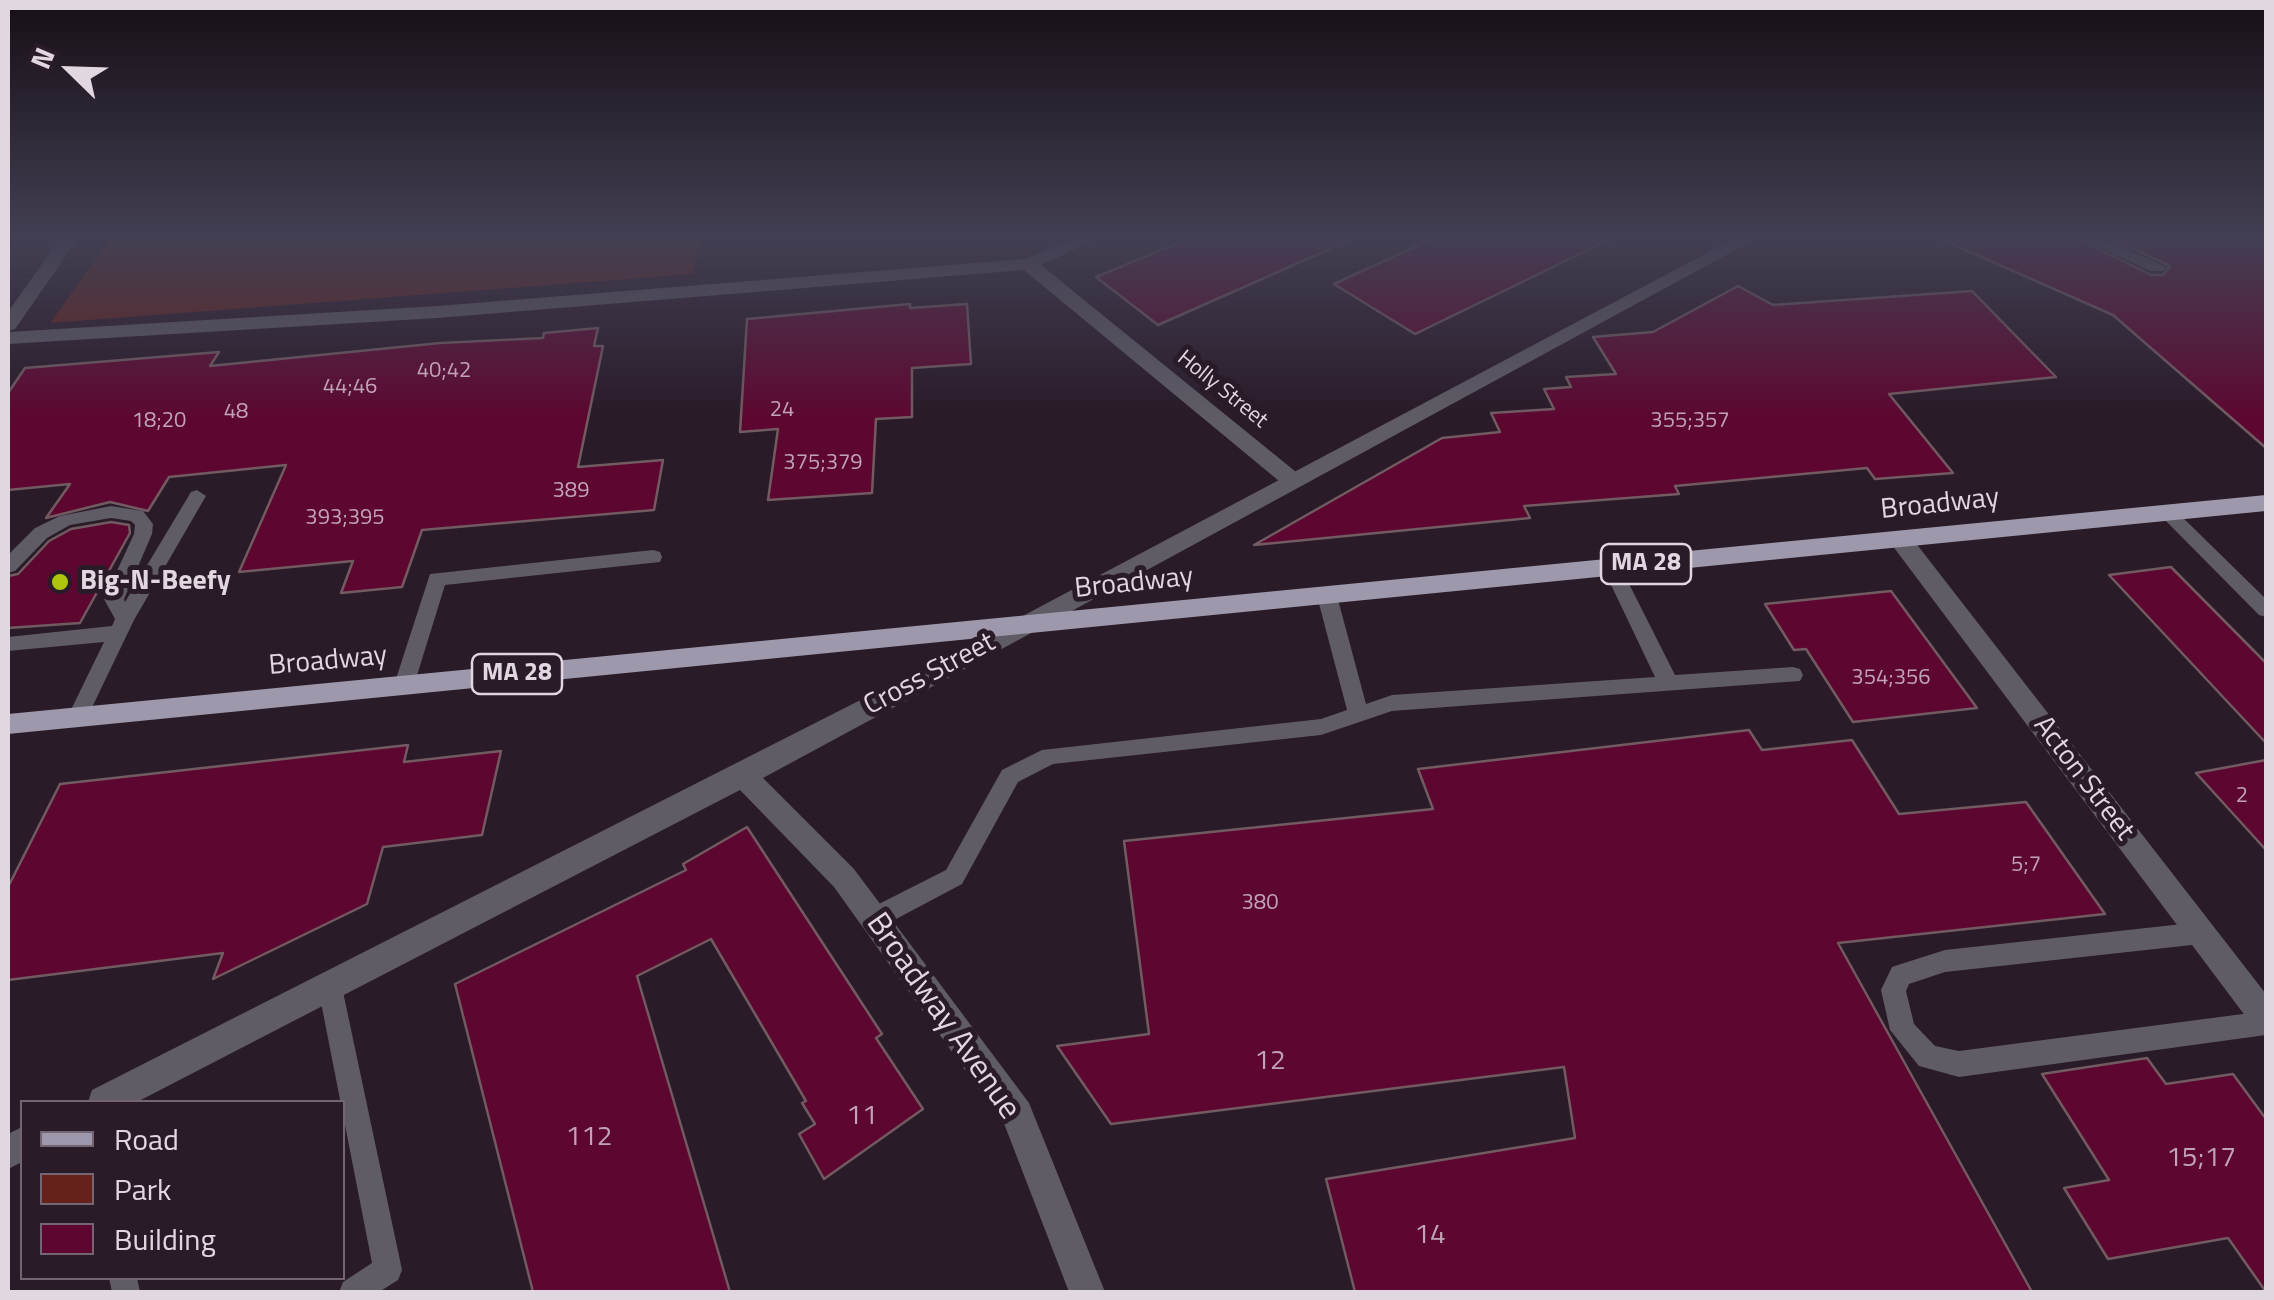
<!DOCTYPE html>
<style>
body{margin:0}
#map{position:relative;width:2274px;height:1300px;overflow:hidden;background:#291b28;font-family:"Titillium Web",sans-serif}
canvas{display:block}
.frame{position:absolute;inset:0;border:10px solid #e1d7e0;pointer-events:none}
.legend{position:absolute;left:20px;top:1100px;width:325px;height:180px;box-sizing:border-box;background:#291b28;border:2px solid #736672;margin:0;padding:12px 18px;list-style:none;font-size:30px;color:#e1d7e0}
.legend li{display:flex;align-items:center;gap:20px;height:50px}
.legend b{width:50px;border:2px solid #736672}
.north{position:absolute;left:20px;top:20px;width:100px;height:100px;-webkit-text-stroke:8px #291b28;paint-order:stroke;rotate:293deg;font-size:28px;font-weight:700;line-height:40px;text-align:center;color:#e1d7e0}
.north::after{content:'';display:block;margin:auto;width:35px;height:45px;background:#e1d7e0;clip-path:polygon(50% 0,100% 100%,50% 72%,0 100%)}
</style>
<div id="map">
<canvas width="2274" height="1300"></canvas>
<div class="frame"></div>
<ul class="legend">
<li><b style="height:12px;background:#9d98ab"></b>Road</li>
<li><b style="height:28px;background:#65211a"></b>Park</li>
<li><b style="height:28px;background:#5d0730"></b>Building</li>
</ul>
<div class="north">N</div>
</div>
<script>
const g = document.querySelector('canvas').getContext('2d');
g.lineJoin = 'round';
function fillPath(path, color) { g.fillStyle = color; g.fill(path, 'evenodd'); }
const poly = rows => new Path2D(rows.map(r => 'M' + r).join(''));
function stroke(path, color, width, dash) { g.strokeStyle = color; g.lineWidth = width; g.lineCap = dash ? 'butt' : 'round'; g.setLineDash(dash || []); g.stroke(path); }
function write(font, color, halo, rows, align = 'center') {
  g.font = font + ' "Titillium Web",sans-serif'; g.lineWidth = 10; g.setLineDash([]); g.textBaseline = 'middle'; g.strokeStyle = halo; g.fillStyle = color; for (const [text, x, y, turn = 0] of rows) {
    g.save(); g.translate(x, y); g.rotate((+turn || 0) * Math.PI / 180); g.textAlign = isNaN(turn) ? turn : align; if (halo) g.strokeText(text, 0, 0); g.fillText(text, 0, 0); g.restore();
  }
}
fillPath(poly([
 [112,237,701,237,693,274,50,323]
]), '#65211a');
const building = poly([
 [1193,237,1357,237,1158,325,1096,277,1193,237],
 [1436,237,1615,237,1415,334,1334,284,1436,237],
 [1936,237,2074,237,2151,275,2163,275,2170,266,2108,237,2246,237,2266,245,2266,448,2113,315,1936,237],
 [1738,286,1773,305,1972,291,2056,377,1889,394,1953,473,1875,479,1867,468,1675,486,1679,494,1524,506,1530,518,1254,545,1442,438,1500,432,1491,413,1554,409,1544,389,1571,387,1566,377,1616,374,1593,337,1653,332,1738,286],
 [910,304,910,308,967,304,971,364,912,368,912,417,876,419,872,493,768,500,778,429,740,432,747,319,910,304],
 [598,328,594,346,603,346,578,467,663,460,654,510,422,530,402,587,341,593,353,561,239,572,286,465,169,477,148,511,110,502,46,518,70,484,8,490,8,393,25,368,219,352,210,366,440,343,543,338,544,333,598,328],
 [111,522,129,525,130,533,80,623,8,628,8,576,18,574,49,541,71,529,111,522],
 [2171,567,2266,663,2266,743,2109,575,2171,567],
 [1891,591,1977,708,1853,722,1806,649,1794,650,1765,604,1891,591],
 [1749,730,1762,750,1852,740,1899,814,2026,802,2105,914,1838,943,2032,1292,1355,1292,1326,1179,1575,1138,1564,1067,1111,1124,1057,1046,1149,1034,1124,841,1433,809,1418,769,1749,730],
 [408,745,404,762,501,751,482,835,383,847,367,904,213,979,223,953,8,980,8,887,60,784,408,745],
 [2266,760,2266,850,2196,773,2266,760],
 [747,827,882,1034,876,1038,923,1109,824,1179,799,1134,815,1124,802,1103,806,1101,711,939,637,976,730,1292,533,1292,455,984,686,870,683,864,747,827],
 [2147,1058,2166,1084,2233,1074,2266,1119,2266,1292,2228,1238,2108,1259,2064,1188,2109,1180,2042,1074,2147,1058]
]);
fillPath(building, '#5d0730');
stroke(building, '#725a61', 2.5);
fillPath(poly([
 [197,490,206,496,134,620,85,722,71,722,68,716,104,642,8,651,8,637,112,626,115,619,104,599,134,534,135,525,131,521,111,518,70,525,47,538,15,571,8,573,8,555,35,528,60,516,111,506,143,511,153,524,152,534,124,599,125,602,191,492,197,490],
 [2168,507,2174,509,2266,599,2266,617,2259,615,2162,517,2159,513,2168,507],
 [653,550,660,552,662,557,660,562,445,585,414,685,411,691,404,693,397,691,394,685,430,574,653,550],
 [1612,561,1621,568,1675,675,1793,667,1800,669,1803,675,1800,681,1392,711,1321,735,1053,764,1018,782,962,884,881,927,873,930,865,927,861,919,865,911,946,870,1002,770,1042,750,1321,719,1347,710,1317,596,1320,591,1327,589,1337,596,1366,704,1392,695,1655,677,1603,568,1612,561],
 [2201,922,2209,925,2213,933,2209,941,2201,944,1945,972,1909,984,1906,991,1914,1024,1935,1046,1959,1051,2266,1011,2266,1035,1959,1077,1919,1066,1890,1030,1881,990,1892,967,1901,964,1945,950,2201,922],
 [330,975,339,979,342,987,402,1270,398,1280,379,1292,339,1292,343,1282,372,1263,318,987,321,979,330,975],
 [109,1278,137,1278,140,1292,112,1292,109,1278]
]), '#5f5c65');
fillPath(poly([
 [1079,237,1102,237,1041,265,1301,476,1304,481,1301,486,1285,486,1024,270,437,318,8,344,8,332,437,306,1025,259,1079,237],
 [2077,237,2100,237,2166,267,2163,271,2151,271,2077,237],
 [1900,531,1908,533,2266,994,2266,1033,2255,1029,1892,545,1888,539,1900,531],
 [1026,616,1035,619,1038,625,1035,631,763,778,854,869,1029,1103,1105,1292,1069,1292,1005,1126,834,887,740,790,137,1102,88,1102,92,1090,1026,616],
 [22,1127,22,1162,8,1169,8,1134,22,1127]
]), '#5f5c65');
fillPath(poly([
 [61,237,79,237,15,329,8,331,8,312,61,237],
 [1737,237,1759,237,1035,631,1017,631,1014,625,1017,619,1737,237]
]), '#5f5c65');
fillPath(poly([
 [2266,495,2266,511,8,734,8,714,2266,495]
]), '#9d98ab');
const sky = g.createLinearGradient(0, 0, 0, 419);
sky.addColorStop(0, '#170f16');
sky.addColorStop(0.57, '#433f53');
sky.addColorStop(1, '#433f5300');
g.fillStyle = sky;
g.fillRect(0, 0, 2274, 419);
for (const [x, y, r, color] of [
 [60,582,10,"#adc60d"]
]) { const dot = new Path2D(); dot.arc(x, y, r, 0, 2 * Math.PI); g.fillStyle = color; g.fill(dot); stroke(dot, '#291b28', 4); }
write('22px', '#c0a3b4', null, [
 ["40;42",444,372],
 ["44;46",350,388],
 ["24",782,411],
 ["48",236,413],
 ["18;20",159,422],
 ["355;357",1690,422],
 ["375;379",823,464],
 ["389",571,492],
 ["393;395",345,519],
 ["354;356",1891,679],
 ["2",2242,797],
 ["5;7",2026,866],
 ["380",1260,904]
]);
write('22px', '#e1d7e0', '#291b28', [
 ["Holly Street",1222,390,39]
]);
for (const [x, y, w] of [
 [1646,564,90],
 [517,674,90]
]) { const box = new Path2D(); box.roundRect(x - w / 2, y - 20, w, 40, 8); g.fillStyle = '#291b28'; g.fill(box); stroke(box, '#e1d7e0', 2.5); }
write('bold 25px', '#e1d7e0', null, [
 ["MA 28",1646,564],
 ["MA 28",517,674]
]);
write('28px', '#e1d7e0', '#291b28', [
 ["Broadway",1940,505,-6],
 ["Broadway",1134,584,-6],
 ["Broadway",328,662,-5],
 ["Cross Street",930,675,-28],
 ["Acton Street",2083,779,53]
]);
write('bold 28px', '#e1d7e0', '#291b28', [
 ["Big-N-Beefy",80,582]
], 'left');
write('28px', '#c0a3b4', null, [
 ["12",1270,1062],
 ["11",862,1117],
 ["112",589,1138],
 ["15;17",2201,1159],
 ["14",1430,1236]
]);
write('32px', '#e1d7e0', '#291b28', [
 ["Broadway Avenue",942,1017,55]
]);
</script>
